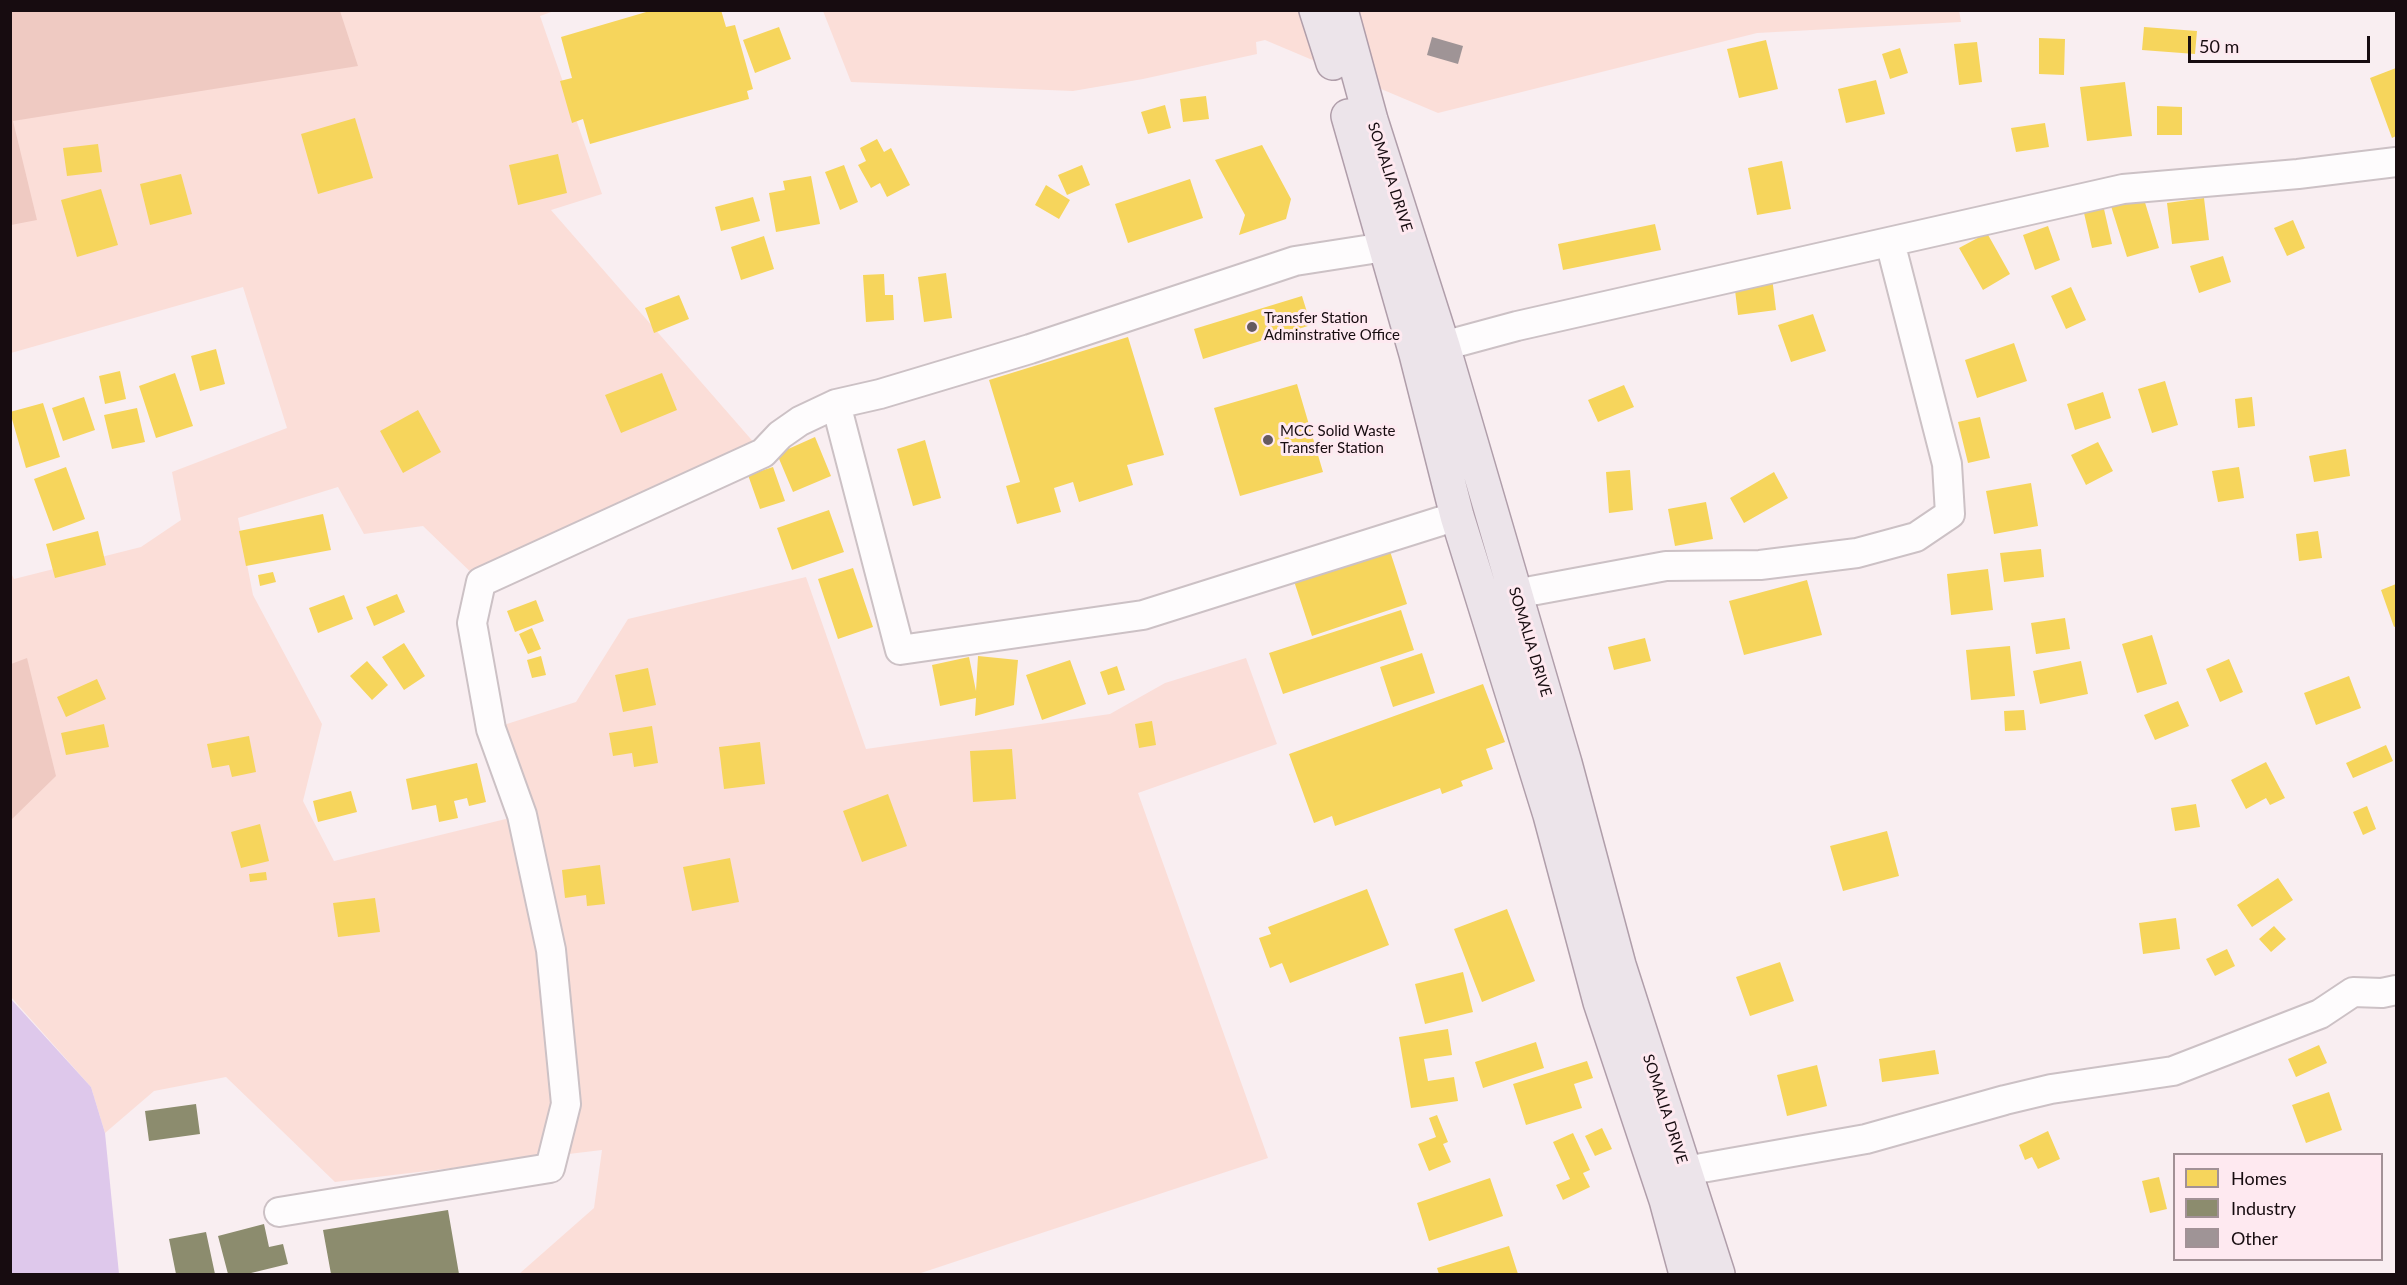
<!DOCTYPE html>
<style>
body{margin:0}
#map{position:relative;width:2407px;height:1285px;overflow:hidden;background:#f9eef1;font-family:Lato,sans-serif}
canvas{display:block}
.frame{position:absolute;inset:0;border:12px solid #170c10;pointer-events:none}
.legend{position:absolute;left:2173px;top:1153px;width:210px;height:108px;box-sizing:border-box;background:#fee9f0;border:2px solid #a29196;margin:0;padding:8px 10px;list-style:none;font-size:18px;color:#170c10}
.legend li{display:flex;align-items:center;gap:12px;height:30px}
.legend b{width:30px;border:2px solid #a29196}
.scale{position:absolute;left:2188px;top:36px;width:182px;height:27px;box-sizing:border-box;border:3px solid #170c10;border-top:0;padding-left:8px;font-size:18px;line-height:21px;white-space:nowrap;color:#170c10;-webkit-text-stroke:4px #fee9f0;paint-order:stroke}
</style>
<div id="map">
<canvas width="2407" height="1285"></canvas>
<div class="frame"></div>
<ul class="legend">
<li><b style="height:16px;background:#f6d55c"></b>Homes</li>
<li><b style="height:16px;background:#8c8c6e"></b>Industry</li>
<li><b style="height:16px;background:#9f9496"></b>Other</li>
</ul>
<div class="scale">50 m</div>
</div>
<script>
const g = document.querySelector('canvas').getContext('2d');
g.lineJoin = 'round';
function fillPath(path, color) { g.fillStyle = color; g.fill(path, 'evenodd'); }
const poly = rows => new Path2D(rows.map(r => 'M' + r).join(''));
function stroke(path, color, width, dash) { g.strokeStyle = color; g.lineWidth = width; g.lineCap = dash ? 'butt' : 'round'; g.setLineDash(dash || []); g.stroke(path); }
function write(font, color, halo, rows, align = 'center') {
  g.font = font + ' Lato,sans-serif'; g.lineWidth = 6; g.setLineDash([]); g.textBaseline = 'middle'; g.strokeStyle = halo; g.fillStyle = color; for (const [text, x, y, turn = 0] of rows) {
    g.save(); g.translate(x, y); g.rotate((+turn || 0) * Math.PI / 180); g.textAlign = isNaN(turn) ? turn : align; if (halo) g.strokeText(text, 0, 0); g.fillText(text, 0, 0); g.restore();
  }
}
fillPath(poly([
 [1959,10,1961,22,1757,33,1438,113,1265,40,1256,42,1257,54,1143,79,1073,91,851,82,823,11],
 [11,11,554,11,540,16,602,194,551,210,763,453,481,582,423,526,364,534,338,487,238,518,253,595,322,724,303,801,334,861,522,815,491,729,576,702,628,619,806,577,866,749,1110,714,1165,683,1246,658,1277,744,1138,793,1268,1158,918,1274,519,1274,594,1208,602,1150,335,1182,226,1077,154,1091,105,1133,91,1087,11,997,10,571,14,579,141,547,181,520,172,472,287,428,243,287,11,353]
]), '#fbded8');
fillPath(poly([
 [10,11,340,11,358,66,13,121,37,220,11,225],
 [27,658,56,776,11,820,11,664]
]), '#efcac2');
fillPath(poly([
 [10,998,91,1087,105,1133,119,1274,11,1274]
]), '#dec8eb');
fillPath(poly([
 [653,10,721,10,726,27,735,25,753,89,747,91,749,99,590,144,583,119,572,123,560,81,572,78,561,37],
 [779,27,791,59,755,73,743,40],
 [2144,27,2197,31,2195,54,2142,50],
 [2039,38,2065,39,2064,75,2039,74],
 [1766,40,1778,89,1739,98,1727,49],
 [1977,42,1982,82,1959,85,1954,44],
 [1900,48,1908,73,1890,79,1882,54],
 [2396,68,2396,136,2392,138,2370,78],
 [1876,80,1885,114,1846,123,1838,89],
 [2125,82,2132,136,2087,141,2080,87],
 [1206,96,1209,119,1183,122,1180,99],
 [1165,105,1171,128,1148,134,1141,112],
 [2157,106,2182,107,2182,135,2157,135],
 [355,118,373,178,318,194,301,134],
 [2045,123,2049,147,2016,152,2011,128],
 [877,139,884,152,891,148,910,185,887,197,880,183,871,188,858,165,866,161,860,148],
 [98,144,102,172,67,176,63,148],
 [1262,145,1291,199,1286,219,1239,235,1245,215,1215,160],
 [558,154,567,193,518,205,509,165],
 [1782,161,1791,209,1757,215,1748,168],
 [844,165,858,202,840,210,825,172],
 [1082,165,1090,185,1067,195,1058,175],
 [181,174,192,214,150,225,140,184],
 [811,176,820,224,776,232,769,193,785,190,783,181],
 [1190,179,1203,218,1128,243,1115,204],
 [1046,185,1070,200,1059,219,1035,205],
 [101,189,118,245,77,257,61,200],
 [2143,196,2159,248,2127,257,2111,206],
 [753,197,760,221,721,231,715,207],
 [2204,198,2209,240,2172,244,2167,203],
 [2104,209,2112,244,2092,248,2084,213],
 [2293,220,2305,248,2287,256,2274,228],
 [1655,224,1661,250,1563,270,1558,244],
 [2048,226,2060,260,2035,270,2023,235],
 [1987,233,2010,274,1983,290,1959,248],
 [764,236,774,269,741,280,731,247],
 [2223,256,2231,282,2199,293,2190,266],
 [946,273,952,318,924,322,918,277],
 [884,274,885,295,893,295,894,320,866,322,863,275],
 [1772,277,1776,310,1738,315,1734,282],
 [2071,287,2086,320,2066,329,2051,296],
 [679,295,689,319,654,333,645,308],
 [1302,296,1311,325,1203,359,1194,329],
 [1813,314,1826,351,1791,362,1778,325],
 [1128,337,1164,455,1127,465,1133,485,1079,502,1073,482,1054,488,1061,512,1017,524,1006,486,1020,482,989,380],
 [2014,343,2027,381,1977,398,1965,360],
 [216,349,225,384,200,391,191,356],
 [120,371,126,399,105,404,99,376],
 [175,373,193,426,156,438,139,386],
 [662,373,677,410,621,433,605,395],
 [2165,381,2178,425,2152,433,2138,389],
 [1297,384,1323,472,1240,496,1214,408],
 [1624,385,1634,407,1598,422,1588,400],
 [2103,392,2111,418,2075,430,2067,404],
 [84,397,95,430,63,441,52,408],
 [2252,397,2255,426,2238,428,2235,399],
 [43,403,60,457,26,468,10,412],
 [137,408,145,442,112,449,104,415],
 [418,410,441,452,403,473,380,431],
 [1980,417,1990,458,1968,463,1958,422],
 [815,437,831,476,793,492,777,454],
 [925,440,941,498,913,506,897,449],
 [2098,442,2113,471,2086,485,2071,455],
 [2346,449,2350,476,2314,482,2309,456],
 [66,467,85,519,53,531,34,479],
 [773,467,785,501,760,509,748,475],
 [2239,467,2244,498,2218,502,2212,471],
 [1630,470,1633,510,1609,513,1606,472],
 [1774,472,1788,498,1744,523,1730,498],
 [2031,483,2038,526,1994,534,1986,491],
 [1706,502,1713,539,1675,546,1668,509],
 [829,510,844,552,792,570,777,528],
 [323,514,331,550,246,566,239,531],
 [98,531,106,565,55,578,46,544],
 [2318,531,2322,558,2299,561,2296,534],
 [1388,545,1407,604,1312,636,1293,578],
 [2041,549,2044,577,2004,582,2000,553],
 [853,568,873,627,838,639,818,579],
 [1988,569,1993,610,1951,615,1947,574],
 [273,572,276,582,260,586,258,575],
 [1807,580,1822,635,1744,655,1729,601],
 [2396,584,2396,626,2394,627,2381,590],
 [397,594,405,612,374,626,366,607],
 [344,595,353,619,318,633,309,608],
 [536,600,544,621,515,632,507,611],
 [1401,610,1414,650,1283,694,1269,653],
 [2065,618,2070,649,2036,654,2031,623],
 [532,628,541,649,528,654,519,634],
 [2152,635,2167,684,2137,693,2122,644],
 [1645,638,1651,661,1614,670,1608,647],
 [404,643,425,676,404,690,382,657],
 [2010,646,2015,696,1971,700,1966,650],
 [1422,653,1435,693,1393,707,1380,667],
 [541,656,546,675,532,678,527,660],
 [978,656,1018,660,1014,705,975,716,976,698,940,706,932,665,969,657,976,691],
 [2229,659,2243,692,2220,702,2206,669],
 [1070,660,1086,704,1042,720,1026,675],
 [367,661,388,685,372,700,350,676],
 [2081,661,2088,694,2040,704,2033,671],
 [1117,666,1125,690,1108,695,1100,672],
 [648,668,656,705,623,712,615,675],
 [2349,676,2361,708,2316,725,2304,693],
 [97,679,106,699,66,717,57,697],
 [1483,684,1505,742,1486,749,1493,769,1461,781,1463,786,1442,794,1440,788,1335,826,1332,816,1314,823,1289,754],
 [2178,701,2189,726,2155,740,2144,715],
 [2024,710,2026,730,2005,731,2004,711],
 [1152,721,1156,745,1139,748,1135,724],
 [104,724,109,747,66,755,61,733],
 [652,726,658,763,634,767,632,753,613,756,609,733],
 [249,736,256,772,232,777,229,765,212,768,207,744],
 [760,742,765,784,724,789,719,747],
 [2386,745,2393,761,2353,778,2346,763],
 [1012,749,1016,799,973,802,970,751],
 [2266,762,2285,798,2270,805,2266,798,2246,809,2231,780],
 [477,763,486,802,469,806,467,798,454,801,458,818,439,822,436,805,412,810,406,779],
 [351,791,357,812,318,822,313,801],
 [888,794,907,846,862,862,843,811],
 [2196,804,2200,827,2175,831,2171,808],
 [2367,806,2376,829,2363,835,2353,812],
 [260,824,269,861,241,868,231,832],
 [1887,831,1899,876,1843,891,1830,846],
 [730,858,739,902,692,911,683,867],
 [600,865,605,904,587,906,586,895,565,898,562,870],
 [266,872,267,880,250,882,249,874],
 [2278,878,2293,900,2252,927,2237,905],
 [1367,889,1389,945,1290,983,1282,963,1270,968,1259,938,1271,934,1268,927],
 [375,898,380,932,338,937,333,903],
 [1507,909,1535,981,1482,1002,1454,929],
 [2176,918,2180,949,2143,954,2139,923],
 [2274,926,2286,939,2271,952,2259,939],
 [2227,949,2235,966,2215,976,2206,959],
 [1780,962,1794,1001,1750,1016,1736,977],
 [1463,972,1473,1012,1425,1024,1415,984],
 [1448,1029,1452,1055,1424,1059,1428,1081,1454,1077,1458,1101,1411,1108,1399,1037],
 [1536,1042,1544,1068,1483,1088,1475,1062],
 [2319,1045,2327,1063,2296,1077,2288,1059],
 [1935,1050,1939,1074,1882,1082,1879,1059],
 [1587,1061,1593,1078,1574,1084,1582,1108,1526,1125,1513,1084],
 [1817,1065,1827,1106,1787,1116,1777,1075],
 [2329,1092,2342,1130,2306,1143,2292,1105],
 [1437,1115,1448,1142,1443,1144,1451,1162,1429,1171,1418,1144,1436,1137,1429,1118],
 [1602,1128,1612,1149,1595,1156,1585,1136],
 [2048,1131,2060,1159,2038,1169,2032,1157,2025,1160,2019,1145],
 [1573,1133,1590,1170,1583,1173,1590,1187,1563,1200,1556,1185,1570,1179,1553,1142],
 [2159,1177,2167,1209,2150,1213,2142,1181],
 [1490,1178,1503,1216,1429,1241,1417,1203],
 [1509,1246,1518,1274,1439,1274,1437,1268]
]), '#f6d55c');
fillPath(poly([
 [196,1104,200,1134,149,1141,145,1111],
 [448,1210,459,1274,331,1274,323,1230],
 [264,1224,269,1247,283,1244,288,1264,247,1274,228,1274,218,1236],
 [206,1232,215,1274,176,1274,169,1239]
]), '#8c8c6e');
fillPath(poly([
 [1432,37,1463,46,1458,64,1427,55]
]), '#9f9496');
const minor = poly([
 [1443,346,1517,326,2123,189,2298,174,2396,162],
 [836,404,900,650,1143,615,1457,516],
 [1515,594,1666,566,1760,565,1857,553,1916,537,1950,514,1947,464,1890,242],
 [1685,1171,1866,1139,2005,1100,2051,1089,2173,1071,2320,1014,2353,992,2382,993,2396,990],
 [279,1212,550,1168,566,1104,551,950,522,815,491,729,472,623,481,582,763,453,780,435,800,421,836,404,880,394,1030,349,1295,261,1385,247]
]);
const major = poly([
 [1316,10,1333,63],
 [1341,10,1371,120,1443,346,1565,763,1619,965,1718,1274],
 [1348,116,1416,354,1457,516,1550,815,1600,1002,1666,1200,1686,1274]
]);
stroke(minor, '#ccc1c5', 32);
stroke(major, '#b09eaa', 36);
stroke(minor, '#fefcfd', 28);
stroke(major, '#ece4ea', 33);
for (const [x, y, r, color] of [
 [1252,327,6,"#665b5f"],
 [1268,440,6,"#665b5f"]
]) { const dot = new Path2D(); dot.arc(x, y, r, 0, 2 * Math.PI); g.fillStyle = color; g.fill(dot); stroke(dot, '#fee9f0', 2); }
write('15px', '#170c10', '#fee9f0', [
 ["SOMALIA DRIVE",1390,177,72],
 ["SOMALIA DRIVE",1530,642,73],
 ["SOMALIA DRIVE",1665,1109,72]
]);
write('15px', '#170c10', '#fee9f0', [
 ["Transfer Station",1264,318],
 ["Adminstrative Office",1264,335],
 ["MCC Solid Waste",1280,431],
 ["Transfer Station",1280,448]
], 'left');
</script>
